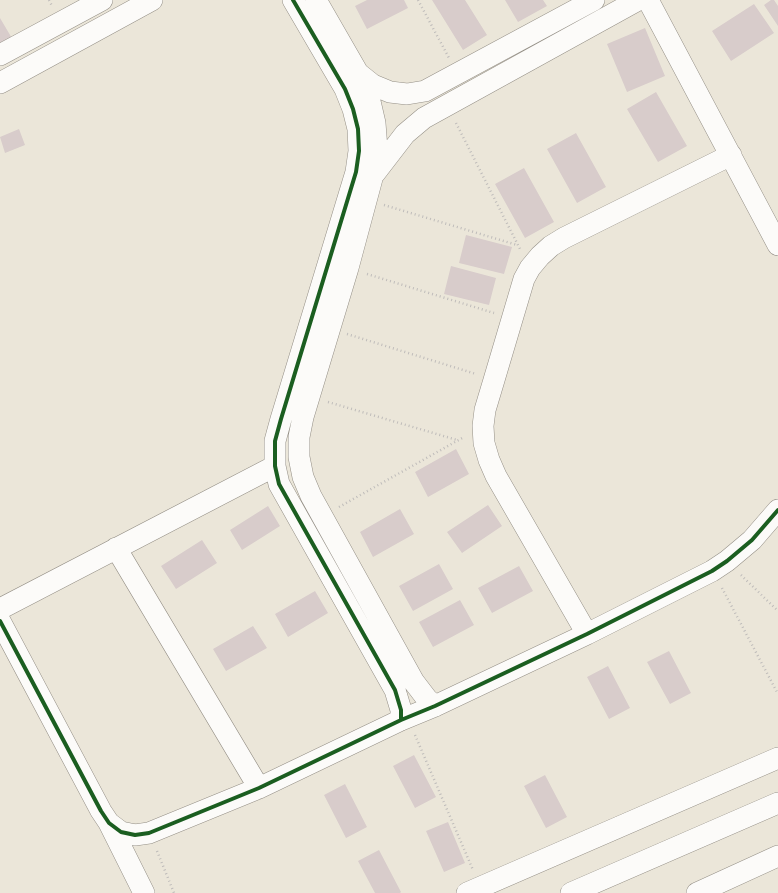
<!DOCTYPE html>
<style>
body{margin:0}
canvas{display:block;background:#ebe6d9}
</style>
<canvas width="778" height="893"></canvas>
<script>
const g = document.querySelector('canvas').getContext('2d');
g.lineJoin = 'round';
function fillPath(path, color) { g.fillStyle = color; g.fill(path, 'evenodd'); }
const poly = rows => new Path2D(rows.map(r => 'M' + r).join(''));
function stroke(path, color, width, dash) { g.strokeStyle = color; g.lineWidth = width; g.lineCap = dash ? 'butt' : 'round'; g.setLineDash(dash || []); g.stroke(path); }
fillPath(poly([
 [367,0,404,0,408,8,367,29,355,6],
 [432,0,465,0,487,35,463,50],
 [505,0,543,0,547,6,518,22],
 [771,0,774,0,778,6,778,26,764,5],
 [754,4,774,33,731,61,712,31],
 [0,18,13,40,0,48],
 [645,28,665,76,627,92,607,44],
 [656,92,687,146,658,162,627,109],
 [19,129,25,145,5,153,0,137],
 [576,133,606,187,577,203,547,149],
 [524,168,554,222,525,238,495,184],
 [466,235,512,247,504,274,459,263],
 [451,266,496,278,489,305,444,294],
 [456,449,469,474,428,497,415,472],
 [488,505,502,526,462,553,447,532],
 [268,506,280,526,242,550,230,530],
 [400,509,414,534,373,557,360,532],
 [202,540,217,563,176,589,161,566],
 [439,564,453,589,413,611,399,586],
 [519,566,533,591,492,613,478,588],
 [315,591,328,613,288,637,275,614],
 [460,600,474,625,433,647,419,622],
 [253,626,267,648,226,671,213,649],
 [669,651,691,693,670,704,647,662],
 [608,666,630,708,609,719,587,677],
 [414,755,436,797,415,808,393,766],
 [545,775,567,817,546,828,524,786],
 [345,784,367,827,346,838,324,795],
 [448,822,465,863,444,872,426,831],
 [379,850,401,892,400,893,375,893,358,861]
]), '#d8cccb');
const minor = poly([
 [293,0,345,89,353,109,358,129,359,151,356,172,281,419,275,441,275,466,279,484,395,690,401,710,401,720],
 [316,0,358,73,369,97,375,123,377,149,373,175,348,268,303,417,299,437,299,457,303,477,311,496,414,682,427,699,435,706],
 [648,0,778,245],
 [0,55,102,0],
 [358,73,373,85,390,92,407,94,425,91,594,0],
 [0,83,152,0],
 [375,173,405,134,424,118,638,0],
 [116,548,259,788],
 [0,609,275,466],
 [0,621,101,811,109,823,121,832,135,835,149,833,259,788,401,720,435,706,587,634,712,571,727,561,752,540,778,510],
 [587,634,496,476,489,460,484,443,483,426,485,410,494,380,524,279,530,268,540,256,551,246,564,238,731,155],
 [109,823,144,893],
 [467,893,778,758],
 [571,893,778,803],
 [697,893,778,856]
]);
stroke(minor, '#948f86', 22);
stroke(poly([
 [49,0,52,6],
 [418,0,449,58],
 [456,123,520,249],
 [384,205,517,245],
 [367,274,494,313],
 [347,334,476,374],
 [328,402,457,440],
 [339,507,464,437],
 [741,575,778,611],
 [722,588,778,694],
 [415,735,473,870],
 [157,851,174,893]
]), '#bfbcba', 2.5, [1, 3]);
stroke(minor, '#fcfbf9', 21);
stroke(poly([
 [293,0,345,89,353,109,358,129,359,151,356,172,281,419,275,441,275,466,279,484,395,690,401,710,401,720],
 [0,621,101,811,109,823,121,832,135,835,149,833,259,788,401,720,435,706,587,634,712,571,727,561,752,540,778,510]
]), '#1b5e20', 4);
</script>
